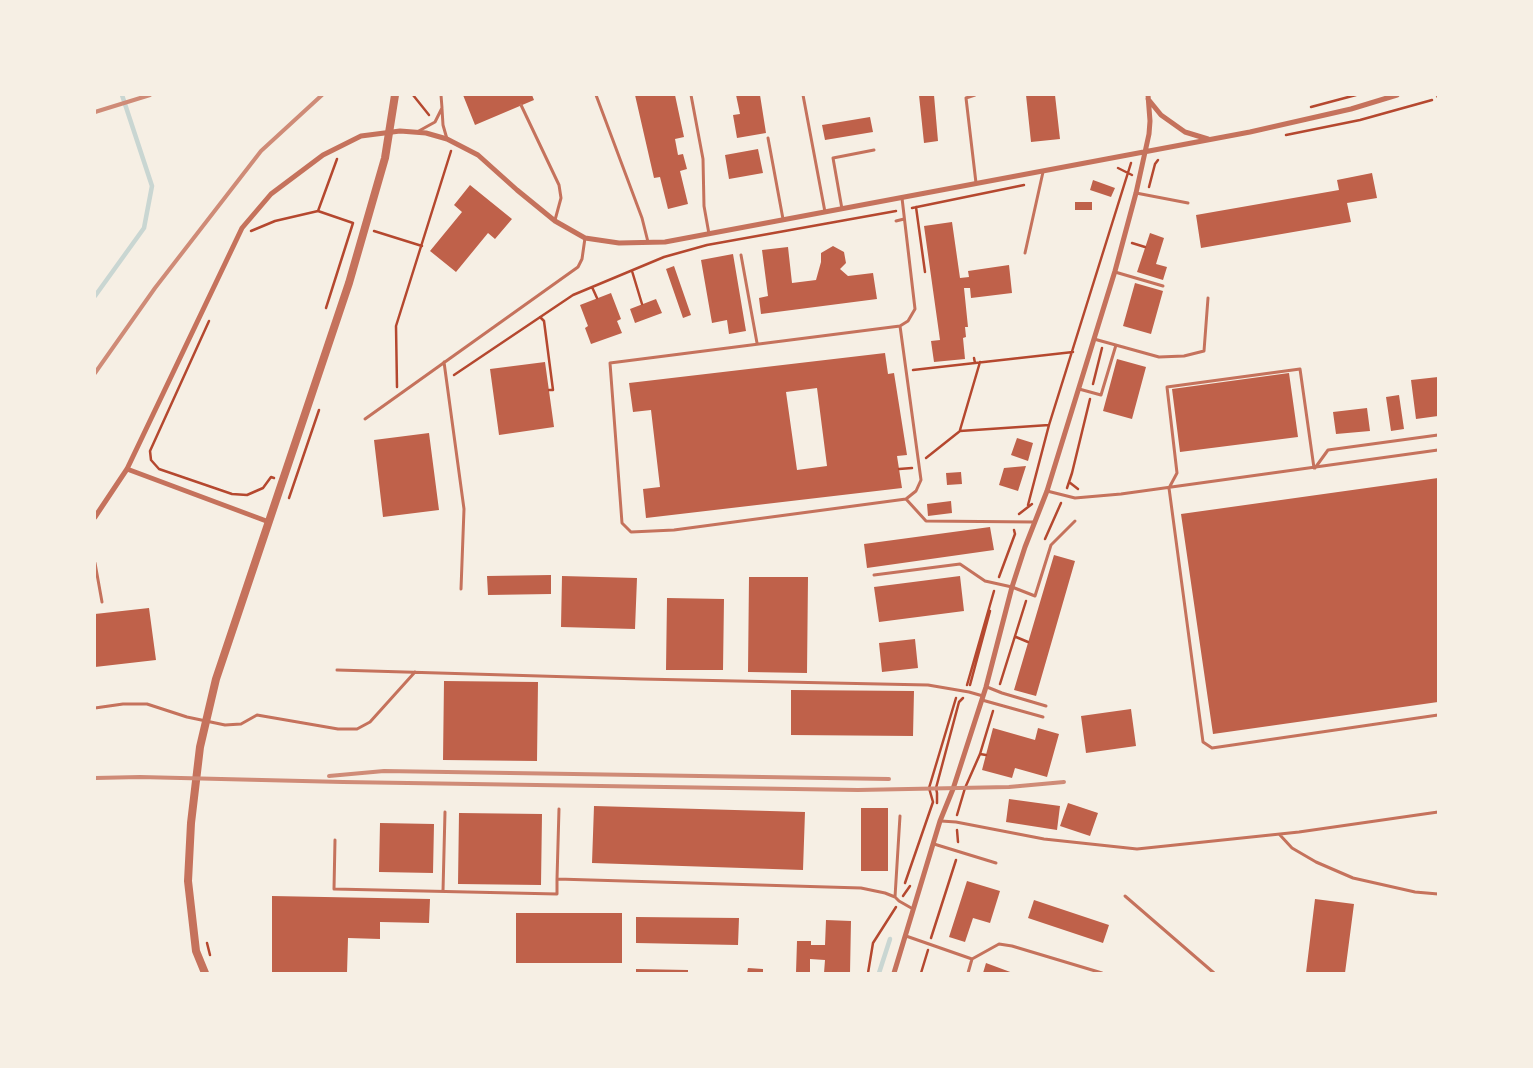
<!DOCTYPE html>
<style>
body{margin:0}
#map{position:relative;width:1533px;height:1068px;overflow:hidden;background:#f6efe4;font-family:"DM Sans",sans-serif}
canvas{display:block}
.frame{position:absolute;inset:0;border:96px solid #f6efe4;pointer-events:none}
</style>
<div id="map">
<canvas width="1533" height="1068"></canvas>
<div class="frame"></div>
</div>
<script>
const g = document.querySelector('canvas').getContext('2d');
g.lineJoin = 'round';
const poly = rows => new Path2D(rows.map(r => 'M' + r).join(''));
function stroke(path, color, width, dash) { g.strokeStyle = color; g.lineWidth = width; g.lineCap = dash ? 'butt' : 'round'; g.setLineDash(dash || []); g.stroke(path); }
function fillPath(path, color) { g.fillStyle = color; g.fill(path, 'evenodd'); }
stroke(poly([
 [95,296,144,228,152,186,122,95],
 [879,973,890,939]
]), '#c9d6d2', 4.5);
fillPath(poly([
 [463,95,532,95,534,100,475,125],
 [635,95,675,95,684,137,675,139,678,155,683,154,687,169,680,171,688,204,668,209,660,177,654,178],
 [736,95,760,95,766,133,737,138,733,115,740,114],
 [919,95,934,95,938,141,924,143],
 [1026,95,1055,95,1060,139,1031,142],
 [870,117,873,132,825,140,822,125],
 [758,149,763,173,729,179,725,155],
 [1372,173,1377,198,1347,203,1351,222,1201,248,1196,215,1339,190,1337,180],
 [1093,180,1115,188,1111,197,1090,190],
 [470,185,512,219,495,239,488,233,456,272,430,251,462,212,454,205],
 [1075,202,1092,202,1092,210,1075,210],
 [952,222,960,278,969,277,968,271,1009,265,1012,293,971,298,970,288,964,288,968,327,965,327,966,337,963,338,965,359,934,362,931,341,940,340,924,226],
 [1150,233,1164,238,1156,264,1167,267,1163,280,1137,272],
 [833,246,844,252,846,263,840,269,848,276,873,273,877,299,761,314,759,298,768,296,762,250,788,247,792,283,816,280,821,262,821,253],
 [733,254,746,331,729,334,727,320,712,323,701,260],
 [674,266,691,315,683,318,666,269],
 [1135,283,1163,291,1151,334,1123,326],
 [611,293,621,319,617,321,622,333,591,344,585,328,588,326,580,305],
 [656,299,662,313,635,323,630,309],
 [885,353,888,374,894,373,907,455,897,456,902,488,646,518,643,489,660,487,651,410,633,412,629,383],
 [817,388,827,466,797,470,786,392],
 [1117,359,1146,367,1132,419,1103,411],
 [545,362,554,427,499,435,490,369],
 [1289,373,1298,437,1180,452,1172,389],
 [1438,377,1438,416,1416,419,1411,380],
 [1399,395,1404,429,1391,431,1386,397],
 [1367,408,1370,431,1336,434,1333,412],
 [429,433,439,510,383,517,374,440],
 [1017,438,1033,443,1028,461,1011,455],
 [1026,466,1018,491,999,485,1004,468],
 [961,472,962,484,947,485,946,473],
 [1438,478,1438,702,1213,734,1181,514],
 [951,501,952,513,928,516,927,504],
 [990,527,994,550,867,568,864,544],
 [1054,555,1075,561,1036,696,1014,690],
 [551,575,551,594,488,595,487,576],
 [562,576,637,578,635,629,561,627],
 [960,576,964,611,879,622,874,587],
 [749,577,808,577,807,673,748,672],
 [667,598,724,599,723,670,666,670],
 [149,608,156,660,95,667,95,614],
 [915,639,918,668,882,672,879,643],
 [444,681,538,682,537,761,443,760],
 [791,690,914,691,913,736,791,735],
 [1131,709,1136,746,1086,753,1081,716],
 [993,728,1035,740,1038,728,1059,734,1047,777,1015,768,1012,778,982,770],
 [1009,799,1060,806,1057,830,1006,822],
 [1068,803,1098,813,1090,836,1060,826],
 [594,806,805,812,803,870,592,863],
 [861,808,888,808,888,871,861,871],
 [459,813,542,814,541,885,458,884],
 [380,823,434,824,433,873,379,872],
 [967,881,1000,891,990,923,973,918,965,942,949,937],
 [272,896,430,899,429,923,380,922,380,939,348,938,347,973,272,973],
 [1315,899,1354,904,1345,973,1306,973],
 [1034,900,1109,925,1103,943,1028,918],
 [516,913,622,913,622,963,516,963],
 [636,917,739,918,738,945,636,943],
 [826,920,851,921,850,973,824,973,825,960,810,959,810,973,796,973,797,941,811,941,811,945,825,945],
 [986,963,1013,973,983,973],
 [748,968,763,969,763,973,747,973],
 [636,969,688,970,688,973,636,973]
]), '#bf614a');
stroke(poly([
 [413,95,429,115],
 [1311,107,1356,95],
 [1286,135,1360,120,1432,100],
 [1118,168,1132,175],
 [1149,187,1155,164,1158,160],
 [916,207,925,272],
 [912,208,1024,185],
 [318,211,337,159],
 [251,231,275,221,318,211,353,223,326,308],
 [374,231,422,246],
 [1132,243,1145,247],
 [632,271,642,304],
 [592,287,597,298],
 [540,317,544,321,553,390,549,390],
 [209,321,150,451,151,460,159,469,232,494,247,495,263,488,271,477,274,478],
 [975,363,1073,352],
 [913,370,975,363,974,358],
 [454,375,573,295,664,257,707,245,896,211],
 [1093,384,1102,348],
 [397,387,396,326,451,151],
 [960,430,980,362],
 [926,458,960,431,1049,425],
 [899,469,912,468],
 [1069,482,1078,489],
 [1067,488,1072,473,1090,399],
 [289,498,319,410],
 [1028,505,1049,425,1131,163],
 [1019,514,1032,504],
 [1045,539,1061,503],
 [999,577,1015,534,1014,530],
 [1016,637,1028,642],
 [1000,684,1026,601],
 [967,685,994,591],
 [970,685,990,611],
 [980,754,986,755],
 [937,803,937,793,936,788,959,702,963,698],
 [957,815,965,788,980,754,993,711],
 [957,830,958,842],
 [905,883,933,802,929,788,956,698],
 [903,896,910,886],
 [931,938,956,860],
 [207,943,210,955],
 [868,973,873,943,896,907],
 [921,973,928,950]
]), '#b5482f', 2.5);
stroke(poly([
 [596,95,642,218,648,242],
 [691,95,703,159,704,206,709,234],
 [803,95,825,212],
 [975,95,966,98,976,183],
 [1437,95,1438,97],
 [521,105,559,185,561,198,555,220],
 [442,109,443,125,447,139],
 [417,132,435,122,442,108,441,95],
 [768,138,783,219],
 [1136,193,1188,203],
 [842,209,833,158,874,150],
 [896,221,904,219],
 [1025,253,1043,172],
 [741,255,757,343],
 [1115,272,1163,286],
 [900,326,921,480,916,491,906,499,674,530,631,532,622,523,610,363,900,326,908,321,915,309,902,198],
 [1094,339,1159,357,1184,356,1204,351,1208,298],
 [444,362,464,509,461,589],
 [1079,389,1101,395,1116,345],
 [365,419,578,267,582,259,585,238],
 [1314,468,1300,369,1167,387,1177,473,1169,488,1203,742,1212,748,1438,715],
 [1315,468,1328,450,1438,435],
 [1047,491,1075,498,1121,494,1438,450],
 [906,499,926,521,1034,522],
 [95,563,102,602],
 [874,575,960,564,985,581,1012,587,1035,596,1051,545,1075,521],
 [337,670,641,679,928,685,969,692,983,696],
 [987,687,1002,693,1046,706],
 [982,700,1043,717],
 [95,708,123,704,147,704,187,717,225,725,241,724,257,715,338,729,357,729,370,722,415,672],
 [559,809,557,879,861,888,885,893,895,897,899,901,913,909],
 [941,821,956,822,1044,839,1137,849,1299,832,1438,812],
 [1280,835,1292,848,1316,862,1353,878,1415,892,1438,894],
 [335,840,334,889,557,894,557,879],
 [934,844,996,863],
 [443,891,445,812],
 [1125,896,1214,973],
 [895,897,900,816],
 [906,936,972,959],
 [968,973,972,959,999,944,1012,946,1102,973]
]), '#c5725c', 3);
stroke(poly([
 [1148,99,1161,115,1185,132,1208,139],
 [127,469,269,522],
 [95,517,127,469,242,228,271,194,323,155,361,136,400,131,426,133,447,139,478,155,517,190,555,221,585,238,619,243,665,242,1250,132,1351,109,1397,95],
 [894,973,940,821,953,789,986,687,1012,587,1025,547,1047,491,1115,271,1136,193,1149,134,1150,121,1148,95]
]), '#c5725c', 5);
stroke(poly([
 [205,973,196,951,188,881,191,823,200,747,216,679,349,283,385,158,395,95]
]), '#c5725c', 8);
stroke(poly([
 [95,112,150,95],
 [95,373,155,288,261,151,322,95],
 [329,776,384,771,889,779],
 [95,778,140,777,343,782,858,790,1009,787,1064,782]
]), '#cf8b77', 4);
</script>
